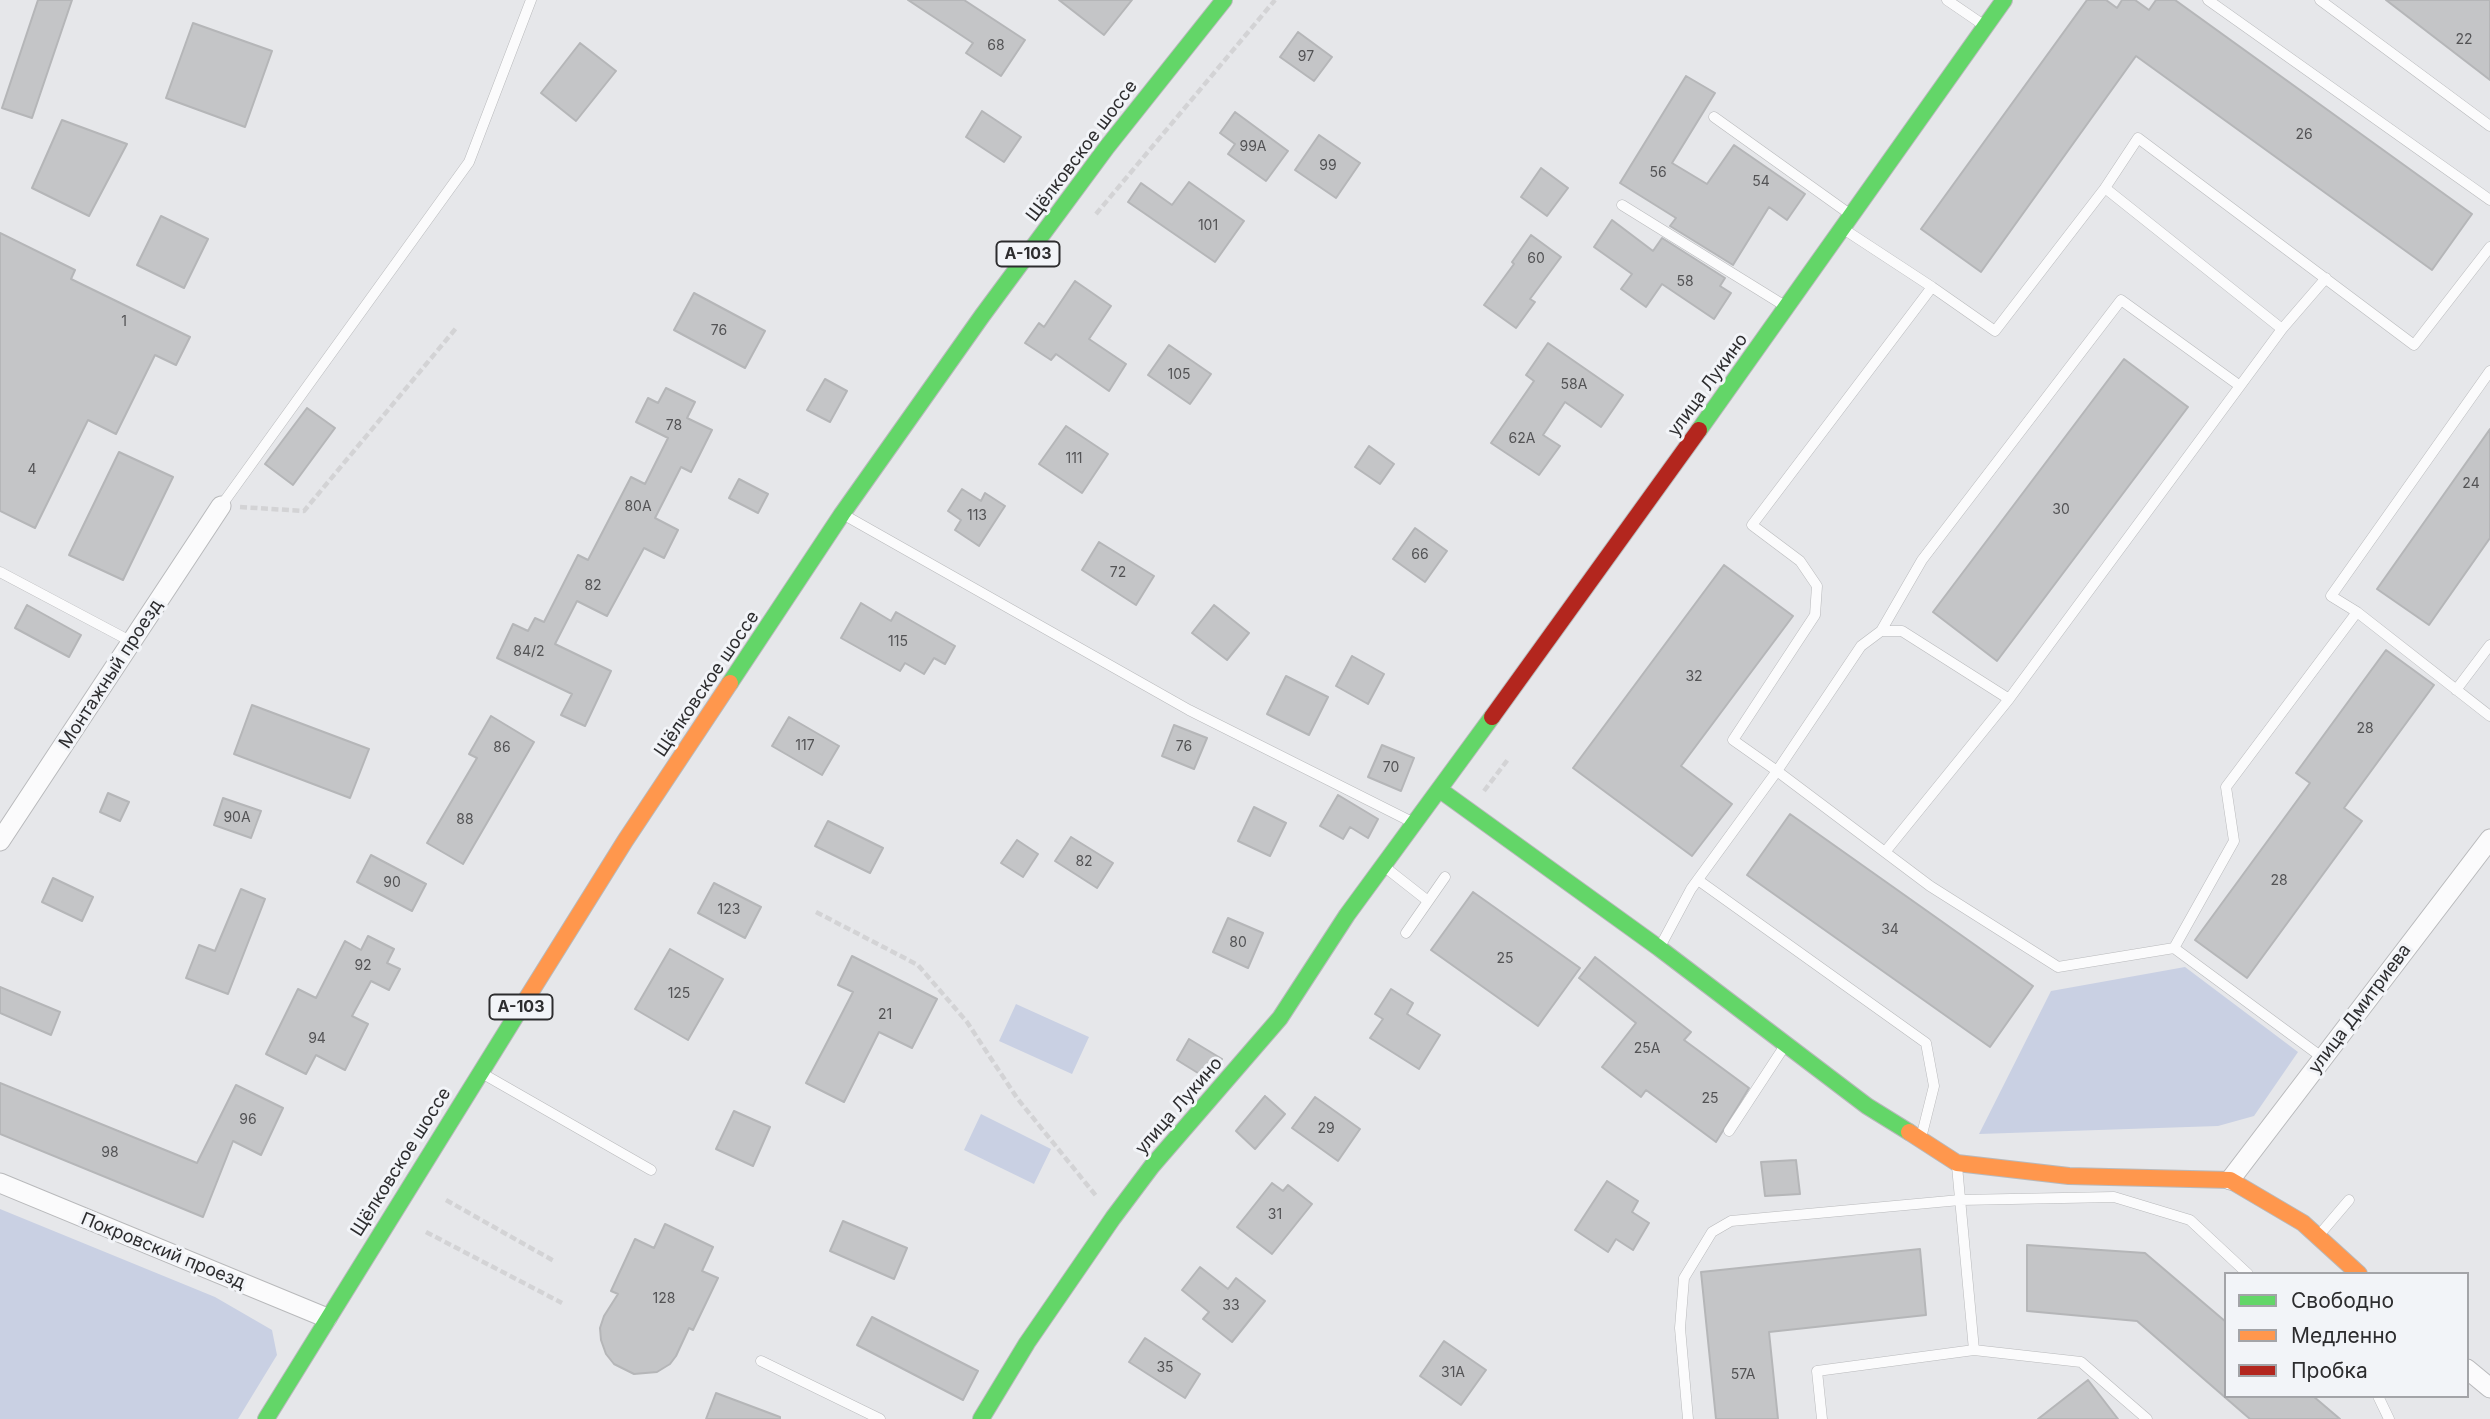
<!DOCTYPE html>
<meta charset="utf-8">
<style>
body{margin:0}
#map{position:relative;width:2490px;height:1419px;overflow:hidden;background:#e6e7ea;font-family:Inter,sans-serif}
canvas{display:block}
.legend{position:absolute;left:2224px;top:1272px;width:245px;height:126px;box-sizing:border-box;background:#f2f4f8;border:2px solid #a3a4a8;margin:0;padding:9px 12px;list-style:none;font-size:21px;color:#2d2d2f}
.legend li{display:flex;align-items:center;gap:14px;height:35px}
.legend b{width:35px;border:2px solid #a3a4a8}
</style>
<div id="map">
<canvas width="2490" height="1419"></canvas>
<ul class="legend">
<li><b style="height:9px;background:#63d668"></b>Свободно</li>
<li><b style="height:9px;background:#ff974d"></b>Медленно</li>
<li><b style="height:9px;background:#b3261e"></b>Пробка</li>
</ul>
</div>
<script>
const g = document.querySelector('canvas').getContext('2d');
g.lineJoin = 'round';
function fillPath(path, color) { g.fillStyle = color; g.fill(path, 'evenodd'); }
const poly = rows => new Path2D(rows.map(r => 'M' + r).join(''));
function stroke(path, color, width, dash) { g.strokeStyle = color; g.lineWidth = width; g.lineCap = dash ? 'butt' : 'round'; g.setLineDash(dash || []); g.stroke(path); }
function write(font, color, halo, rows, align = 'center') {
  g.font = font + ' Inter,sans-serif'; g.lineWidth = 6; g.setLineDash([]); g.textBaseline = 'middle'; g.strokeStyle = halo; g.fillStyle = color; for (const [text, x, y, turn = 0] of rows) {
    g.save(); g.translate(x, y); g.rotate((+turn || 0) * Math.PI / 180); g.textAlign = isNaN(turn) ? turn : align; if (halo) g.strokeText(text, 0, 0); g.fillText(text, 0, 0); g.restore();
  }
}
fillPath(poly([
 [2185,967,2298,1052,2254,1116,2218,1126,1979,1134,2051,991],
 [1016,1004,1089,1037,1072,1074,999,1041],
 [981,1114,1051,1149,1034,1184,964,1150],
 [0,1209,215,1297,272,1330,277,1355,238,1419,0,1419]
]), '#c9d0e3');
const building = poly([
 [38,0,72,0,32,118,2,108,38,0],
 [908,0,964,0,1025,40,1001,76,966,53,973,43,908,0],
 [1059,0,1132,0,1104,35,1059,0],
 [2087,0,2106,0,2117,8,2122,0,2135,0,2149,10,2156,0,2175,0,2472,214,2432,270,2136,56,1981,272,1921,229,2087,0],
 [2386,0,2490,0,2490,80,2386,0],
 [193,23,272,51,245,127,166,98,193,23],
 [1298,32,1332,57,1314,81,1280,57,1298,32],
 [580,43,616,71,576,121,541,93,580,43],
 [1686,76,1715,93,1672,163,1707,184,1734,145,1805,194,1787,220,1769,207,1733,265,1670,226,1676,218,1620,183,1686,76],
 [982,111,1021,137,1004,162,966,137,982,111],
 [1235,112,1288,151,1266,181,1228,154,1235,144,1220,133,1235,112],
 [62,120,127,144,89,216,32,188,62,120],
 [1319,135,1360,163,1336,198,1295,170,1319,135],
 [1541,168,1568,188,1547,216,1521,197,1541,168],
 [1189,182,1244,221,1215,262,1128,202,1141,183,1172,205,1189,182],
 [161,216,208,239,184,288,137,265,161,216],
 [1612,220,1653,251,1662,238,1725,278,1720,286,1731,293,1714,319,1662,284,1646,307,1621,289,1632,274,1594,247,1612,220],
 [0,233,75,270,71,279,190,337,176,365,155,355,116,434,88,420,35,528,0,511,0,233],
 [1531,235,1561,257,1530,299,1535,302,1516,328,1484,305,1514,264,1512,262,1531,235],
 [1075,281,1111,306,1089,339,1126,364,1109,391,1056,354,1051,360,1025,343,1039,323,1044,327,1075,281],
 [694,293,765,331,745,368,674,330,694,293],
 [1548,343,1623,395,1601,427,1565,402,1543,435,1560,446,1539,475,1491,443,1534,381,1526,375,1548,343],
 [1169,345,1211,374,1190,404,1148,375,1169,345],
 [2124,359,2188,407,1997,661,1933,612,2124,359],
 [825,379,847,391,830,422,807,410,825,379],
 [666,388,695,402,687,418,712,430,691,472,681,467,655,518,678,530,664,558,644,548,607,616,577,601,555,644,611,671,585,726,561,715,572,694,497,658,513,624,528,631,535,618,544,622,578,555,588,560,631,477,645,484,668,438,636,422,648,398,658,403,666,388],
 [307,408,335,428,293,485,265,464,307,408],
 [1066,426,1108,454,1082,493,1039,464,1066,426],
 [2490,429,2490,538,2429,625,2377,589,2490,429],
 [1369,446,1394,464,1380,484,1355,467,1369,446],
 [119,452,173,477,123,580,69,555,119,452],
 [739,479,768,494,758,513,729,498,739,479],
 [962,489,981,501,985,493,1005,506,979,546,955,530,961,520,948,511,962,489],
 [1415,528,1447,551,1425,582,1393,559,1415,528],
 [1099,542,1154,576,1136,605,1082,570,1099,542],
 [1724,565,1793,616,1681,766,1732,804,1692,856,1573,768,1724,565],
 [861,603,891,621,896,612,955,646,945,664,934,658,924,674,905,663,900,671,841,638,861,603],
 [27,605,81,635,69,657,15,628,27,605],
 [1214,605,1249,633,1227,660,1192,633,1214,605],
 [2386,650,2434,685,2344,808,2362,821,2247,978,2195,940,2310,783,2296,773,2386,650],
 [1352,656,1384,674,1368,704,1336,686,1352,656],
 [1286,676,1328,697,1309,735,1267,714,1286,676],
 [252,705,369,749,350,798,234,754,252,705],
 [491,716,534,742,463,864,427,843,477,758,469,754,491,716],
 [789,717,839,746,822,775,772,746,789,717],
 [1174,725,1207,738,1194,769,1162,756,1174,725],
 [1382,745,1414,758,1401,791,1368,777,1382,745],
 [108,793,129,802,120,821,100,812,108,793],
 [1338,795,1378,819,1368,838,1350,827,1343,839,1320,826,1338,795],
 [223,798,261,811,251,838,214,825,223,798],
 [1254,807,1286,823,1270,856,1238,841,1254,807],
 [1790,814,2033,986,1990,1047,1747,875,1790,814],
 [828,821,883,848,870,873,815,846,828,821],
 [1071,837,1113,863,1097,888,1055,861,1071,837],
 [1017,840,1038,854,1023,877,1001,863,1017,840],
 [371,855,426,884,412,911,357,882,371,855],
 [53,878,93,897,82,921,42,902,53,878],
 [714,883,761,907,745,938,698,913,714,883],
 [241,889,265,899,228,994,186,978,199,945,215,951,241,889],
 [1473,892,1580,968,1538,1026,1431,950,1473,892],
 [1228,918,1263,933,1248,968,1213,952,1228,918],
 [368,936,394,949,387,963,400,969,389,990,371,981,352,1016,368,1024,345,1070,316,1055,306,1074,266,1054,298,989,316,998,345,941,361,950,368,936],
 [670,949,723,979,688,1040,635,1009,670,949],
 [852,956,937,999,912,1048,879,1032,844,1102,806,1083,853,992,838,985,852,956],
 [1595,957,1691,1032,1684,1040,1749,1088,1716,1142,1646,1090,1641,1097,1602,1067,1636,1023,1579,978,1595,957],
 [0,987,60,1012,51,1035,0,1013,0,987],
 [1391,989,1413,1003,1407,1014,1440,1035,1419,1069,1370,1038,1383,1019,1375,1014,1391,989],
 [1189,1039,1222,1059,1206,1078,1177,1060,1189,1039],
 [0,1083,197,1163,236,1085,283,1108,261,1155,233,1141,203,1217,0,1134,0,1083],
 [1265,1096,1285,1114,1255,1149,1236,1131,1265,1096],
 [1315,1097,1360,1129,1338,1161,1292,1128,1315,1097],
 [734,1111,770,1127,753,1166,716,1149,734,1111],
 [1796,1160,1800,1194,1765,1196,1761,1162,1796,1160],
 [1607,1181,1638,1201,1632,1212,1649,1223,1633,1250,1616,1239,1608,1252,1575,1230,1607,1181],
 [1272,1183,1283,1191,1288,1185,1312,1204,1272,1254,1237,1227,1272,1183],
 [843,1221,907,1248,894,1279,830,1251,843,1221],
 [665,1224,713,1247,702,1271,718,1278,693,1330,689,1328,676,1356,670,1364,657,1372,634,1374,614,1364,606,1354,601,1340,600,1328,604,1316,618,1294,611,1291,635,1239,654,1248,665,1224],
 [2027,1245,2145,1253,2226,1322,2226,1396,2313,1396,2340,1419,2250,1419,2137,1321,2027,1311,2027,1245],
 [1920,1249,1926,1315,1769,1332,1778,1419,1716,1419,1701,1272,1920,1249],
 [1200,1267,1228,1289,1236,1278,1265,1301,1232,1342,1203,1319,1209,1312,1182,1290,1200,1267],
 [872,1317,978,1371,963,1400,857,1345,872,1317],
 [1145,1338,1200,1374,1185,1398,1129,1362,1145,1338],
 [1444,1341,1486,1370,1461,1405,1420,1376,1444,1341],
 [2088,1380,2118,1419,2038,1419,2088,1380],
 [716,1393,780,1417,780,1419,706,1419,716,1393]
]);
fillPath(building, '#c4c5c7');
stroke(building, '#b5b6b8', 2);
const lane = poly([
 [1947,0,1985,26],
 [2208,0,2490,200],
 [2320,0,2490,126],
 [1714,117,1851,215],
 [2105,188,2282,329],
 [1622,205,1785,306],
 [1932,287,1995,331,2105,188,2138,138,2414,345,2490,247],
 [2490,371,2331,596,2357,612,2490,716],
 [221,506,469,162,531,0],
 [846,516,1189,710,1414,823],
 [0,572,132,642],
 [1881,631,1922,560,2121,300,2240,386],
 [2456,690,2490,645],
 [2009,699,1902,631,1881,631,1861,646,1777,771,1930,886,2058,967,2174,948,2234,841,2226,787,2357,612],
 [1885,852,2009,699,2282,329,2326,278],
 [1386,868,1428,901],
 [1698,880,1926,1043,1934,1086,1921,1138],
 [1406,933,1445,877],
 [1661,945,1691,889,1777,771,1733,740,1815,615,1817,586,1800,561,1752,525,1932,287,1845,230],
 [2174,948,2323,1058],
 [485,1075,651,1170],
 [1729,1131,1784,1047],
 [1957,1166,1974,1350],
 [2320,1234,2349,1200],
 [761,1361,880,1419],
 [2378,1396,2389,1419],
 [1688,1419,1680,1328,1684,1278,1712,1232,1731,1221,1960,1200,2114,1197,2190,1220,2248,1274],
 [1822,1419,1817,1371,1974,1350,2081,1362,2147,1419]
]);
const street = poly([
 [0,841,221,506],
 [2230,1180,2490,839],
 [0,1183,327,1318],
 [2467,1369,2490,1388]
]);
const fast = poly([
 [1699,430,2004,0],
 [730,683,842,514,982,316,1107,147,1224,0],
 [1440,790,1659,948,1867,1106,1909,1132],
 [266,1419,527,998],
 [981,1419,1027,1343,1113,1218,1152,1166,1280,1018,1347,915,1492,717]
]);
const slow = poly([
 [527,998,625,841,730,683],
 [1909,1132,1957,1163,2069,1176,2230,1180,2303,1223,2359,1274]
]);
const jam = poly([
 [1492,717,1699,430]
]);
stroke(lane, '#b8b9bb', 11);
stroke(street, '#b8b9bb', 21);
stroke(fast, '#b8b9bb', 18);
stroke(slow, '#b8b9bb', 18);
stroke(jam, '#b8b9bb', 18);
stroke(poly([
 [1096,214,1275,0],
 [240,507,304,511,457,327],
 [1484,791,1509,758],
 [816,912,918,965,967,1022,1017,1098,1097,1197],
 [446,1200,554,1261],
 [426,1232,562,1303]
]), '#d3d3d5', 4.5, [7, 3.5]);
stroke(lane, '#fbfbfc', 10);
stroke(street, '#fbfbfc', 19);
stroke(fast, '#63d668', 16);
stroke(slow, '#ff974d', 16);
stroke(jam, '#b3261e', 16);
write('14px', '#535355', null, [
 ["22",2464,40],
 ["68",996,46],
 ["97",1306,57],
 ["26",2304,135],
 ["99А",1253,147],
 ["99",1328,166],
 ["56",1658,173],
 ["54",1761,182],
 ["101",1208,226],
 ["60",1536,259],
 ["58",1685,282],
 ["1",124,322],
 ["76",719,331],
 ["105",1179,375],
 ["58А",1574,385],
 ["78",674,426],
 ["62А",1522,439],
 ["111",1074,459],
 ["4",32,470],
 ["24",2471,484],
 ["80А",638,507],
 ["30",2061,510],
 ["113",977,516],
 ["66",1420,555],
 ["72",1118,573],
 ["82",593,586],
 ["115",898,642],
 ["84/2",529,652],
 ["32",1694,677],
 ["28",2365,729],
 ["117",805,746],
 ["76",1184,747],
 ["86",502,748],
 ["70",1391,768],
 ["90А",237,818],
 ["88",465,820],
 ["82",1084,862],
 ["28",2279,881],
 ["90",392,883],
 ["123",729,910],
 ["34",1890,930],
 ["80",1238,943],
 ["25",1505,959],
 ["92",363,966],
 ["125",679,994],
 ["21",885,1015],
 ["94",317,1039],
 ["25А",1647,1049],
 ["25",1710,1099],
 ["96",248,1120],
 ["29",1326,1129],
 ["98",110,1153],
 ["31",1275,1215],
 ["128",664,1299],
 ["33",1231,1306],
 ["35",1165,1368],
 ["31А",1453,1373],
 ["57А",1743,1375]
]);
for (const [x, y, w] of [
 [1028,254,63],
 [521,1007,63]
]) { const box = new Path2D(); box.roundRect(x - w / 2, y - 12.5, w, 25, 5); g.fillStyle = '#f2f4f8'; g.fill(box); stroke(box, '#2d2d2f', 2); }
write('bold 16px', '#2d2d2f', null, [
 ["А-103",1028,254],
 ["А-103",521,1007]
]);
write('18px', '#2d2d2f', '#f2f4f8', [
 ["Щёлковское шоссе",1082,151,-53],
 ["улица Лукино",1708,385,-54],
 ["Монтажный проезд",111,674,-57],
 ["Щёлковское шоссе",707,684,-56],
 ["улица Дмитриева",2360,1009,-53],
 ["улица Лукино",1179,1106,-49],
 ["Щёлковское шоссе",401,1162,-58],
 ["Покровский проезд",163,1251,22]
]);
</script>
